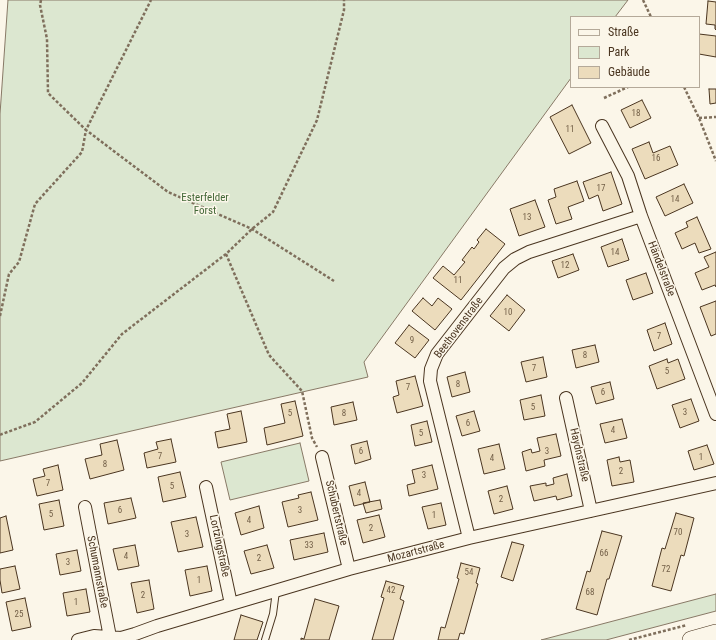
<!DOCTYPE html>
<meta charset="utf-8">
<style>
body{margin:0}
#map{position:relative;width:716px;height:640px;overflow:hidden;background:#fbf6e9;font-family:"Roboto Condensed",sans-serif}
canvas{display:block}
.legend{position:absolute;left:570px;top:16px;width:130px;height:72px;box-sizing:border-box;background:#fbf6e9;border:1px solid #b4a999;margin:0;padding:5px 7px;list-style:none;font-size:12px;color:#4a3520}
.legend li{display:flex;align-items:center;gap:8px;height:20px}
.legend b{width:20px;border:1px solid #b4a999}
</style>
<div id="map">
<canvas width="716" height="640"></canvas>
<ul class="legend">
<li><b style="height:5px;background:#fbf6e9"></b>Straße</li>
<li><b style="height:11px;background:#dce7d0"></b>Park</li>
<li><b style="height:11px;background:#ecdcbc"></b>Gebäude</li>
</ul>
</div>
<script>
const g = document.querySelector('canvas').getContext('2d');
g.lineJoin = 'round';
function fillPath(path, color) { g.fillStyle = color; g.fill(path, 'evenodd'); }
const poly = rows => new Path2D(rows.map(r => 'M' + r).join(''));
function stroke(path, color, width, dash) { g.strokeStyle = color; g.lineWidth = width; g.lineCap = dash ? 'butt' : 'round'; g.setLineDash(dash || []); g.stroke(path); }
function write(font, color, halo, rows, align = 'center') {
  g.font = font + ' "Roboto Condensed",sans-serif'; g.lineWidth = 3; g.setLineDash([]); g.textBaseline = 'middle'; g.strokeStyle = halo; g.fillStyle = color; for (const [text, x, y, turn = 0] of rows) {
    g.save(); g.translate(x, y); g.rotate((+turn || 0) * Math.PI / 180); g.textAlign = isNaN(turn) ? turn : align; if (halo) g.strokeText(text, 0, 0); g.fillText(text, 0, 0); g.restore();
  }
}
const green = poly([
 [8,0,628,0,615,17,571,17,571,78,364,362,368,377,0,461,0,114,8,0],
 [300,443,309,481,230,500,221,462,300,443],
 [716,594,716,611,606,640,541,640,716,594]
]);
fillPath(green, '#dce7d0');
stroke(green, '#887966', 1);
const building = poly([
 [708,1,716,2,716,30,715,29,715,25,706,24,708,1],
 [699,34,716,36,716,57,699,54,699,34],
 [709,89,716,89,716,103,710,104,709,89],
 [642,100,651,118,630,128,621,110,642,100],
 [572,105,591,143,569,154,550,117,572,105],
 [649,142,653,153,670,146,678,165,645,179,632,149,649,142],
 [611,172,622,204,603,211,598,195,589,199,583,182,611,172],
 [577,181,584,201,568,207,572,219,556,224,548,200,556,197,554,189,577,181],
 [684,184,693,203,665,216,656,197,684,184],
 [535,200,545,227,519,236,510,209,535,200],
 [697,217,711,249,699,253,695,243,682,249,675,233,688,227,686,222,697,217],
 [486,229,505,244,461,300,433,278,443,266,454,275,465,262,462,260,472,247,474,249,479,242,477,240,486,229],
 [622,239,629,260,608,267,601,247,622,239],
 [716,252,716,287,715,285,702,290,695,273,709,267,704,257,716,252],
 [573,254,579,270,558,278,552,261,573,254],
 [646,273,653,293,633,300,626,280,646,273],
 [507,295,525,310,509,331,490,316,507,295],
 [423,298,432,306,438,298,452,309,435,330,412,311,423,298],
 [716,301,716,334,711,336,700,307,716,301],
 [665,323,672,344,654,351,647,330,665,323],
 [409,325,429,340,415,358,395,343,409,325],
 [595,345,599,362,576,368,572,350,595,345],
 [543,357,547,377,526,382,521,362,543,357],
 [667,359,668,363,678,359,685,379,657,389,649,366,667,359],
 [465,372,470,392,452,397,447,377,465,372],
 [415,376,423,406,397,413,393,397,399,395,396,381,415,376],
 [610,382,614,399,596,404,591,387,610,382],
 [541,395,545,416,524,420,520,400,541,395],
 [691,399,699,421,680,428,672,405,691,399],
 [295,401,303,436,267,445,264,428,285,423,281,404,295,401],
 [353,402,357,420,334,425,331,407,353,402],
 [241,411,247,442,218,448,215,432,230,429,227,414,241,411],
 [474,411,480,431,462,436,456,416,474,411],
 [622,419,627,438,605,443,600,424,622,419],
 [427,421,432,442,415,446,411,425,427,421],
 [556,434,561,456,544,460,545,466,526,471,522,452,531,449,532,453,540,451,537,438,556,434],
 [171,439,176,462,147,468,144,453,158,449,156,442,171,439],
 [117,440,124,470,90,479,85,459,102,455,100,444,117,440],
 [367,441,371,459,355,464,351,445,367,441],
 [499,444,505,469,484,474,478,449,499,444],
 [707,445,714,464,694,470,688,451,707,445],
 [619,457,620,462,630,460,634,482,612,486,607,460,619,457],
 [58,465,63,490,37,496,33,479,45,476,43,469,58,465],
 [432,465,438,489,409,496,407,485,415,483,412,470,432,465],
 [180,472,186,497,163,502,158,477,180,472],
 [567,474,572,496,557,500,556,496,534,501,530,486,546,483,546,486,554,484,553,478,567,474],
 [365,482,370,502,354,506,349,486,365,482],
 [507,486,513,509,494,514,488,491,507,486],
 [311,492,318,520,288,527,282,502,299,498,298,495,311,492],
 [131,498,136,518,108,524,104,503,131,498],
 [59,500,64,526,44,530,39,504,59,500],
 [380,500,382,509,366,513,363,503,380,500],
 [441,503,446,525,428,529,422,507,441,503],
 [259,506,264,528,241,535,235,513,259,506],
 [676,513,694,518,684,556,681,555,671,591,652,586,662,548,665,549,676,513],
 [379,515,385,537,363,543,357,520,379,515],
 [6,516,13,550,0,553,0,518,6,516],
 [196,517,203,547,178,552,171,522,196,517],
 [602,531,622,536,609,579,607,579,597,615,576,609,587,571,590,572,602,531],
 [324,533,328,552,294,560,290,540,324,533],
 [512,542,524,545,513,581,501,577,512,542],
 [135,545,139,566,118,570,113,549,135,545],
 [267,545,274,568,251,574,244,551,267,545],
 [77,550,81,571,60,575,56,554,77,550],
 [461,563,480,568,476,583,478,584,464,634,460,633,458,640,438,640,441,627,445,628,459,579,457,578,461,563],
 [15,566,20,589,2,593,0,580,0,569,15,566],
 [207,566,212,591,190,596,185,570,207,566],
 [149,580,154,609,137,613,131,583,149,580],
 [386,581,404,586,400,599,404,601,393,640,372,640,384,598,381,597,386,581],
 [86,589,90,612,67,616,63,593,86,589],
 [25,598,31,627,12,631,6,602,25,598],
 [315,599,339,606,329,640,301,640,301,638,304,639,315,599],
 [241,615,263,622,257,640,234,640,241,615]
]);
fillPath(building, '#ecdcbc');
stroke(building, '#4a3520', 1);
const lane = poly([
 [265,640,273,614,276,591]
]);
const street = poly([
 [602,126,628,176,641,216,716,414],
 [566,398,591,511],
 [322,457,349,569],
 [206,487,231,604],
 [85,507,110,637],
 [469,538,430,381,431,369,437,354,504,268,515,259,529,252,641,216],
 [78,640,94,636,121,638,135,634,157,626,349,569,469,538,716,483]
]);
const secondary = poly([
 [691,640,716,633]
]);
stroke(lane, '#4a3520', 8);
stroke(street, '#4a3520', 14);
stroke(secondary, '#4a3520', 18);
stroke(poly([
 [41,0,40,5,47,39,48,93,86,130,151,0],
 [643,0,651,17],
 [684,87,699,118,716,161],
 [604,98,628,87],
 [699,118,716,117],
 [226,254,269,355,302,391,312,438,317,447],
 [0,316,9,274,19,262,35,204,82,152,86,130,168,192,252,229,334,281],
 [0,435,2,434,35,422,82,383,122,334,226,254,252,229,273,212,317,120,344,10,344,0],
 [629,640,687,625]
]), '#7f6f5c', 2.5, [3, 2]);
stroke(lane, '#fbf6e9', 6);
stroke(street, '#fbf6e9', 12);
stroke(secondary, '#fbf6e9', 17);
write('9px', '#725f47', null, [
 ["18",636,114],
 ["11",570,130],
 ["16",656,159],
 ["17",601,189],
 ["14",675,200],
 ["13",527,218],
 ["14",615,253],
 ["12",565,266],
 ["11",458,281],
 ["10",508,313],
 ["7",659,337],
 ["9",412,341],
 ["8",585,356],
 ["7",534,369],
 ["5",667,372],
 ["8",458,385],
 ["7",408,388],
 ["6",603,393],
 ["5",533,408],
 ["3",685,413],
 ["5",290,414],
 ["8",344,414],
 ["6",468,424],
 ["4",613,431],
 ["5",421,434],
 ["6",361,452],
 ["3",547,452],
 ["7",160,457],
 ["1",701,458],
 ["4",492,459],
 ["8",105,465],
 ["2",621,472],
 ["3",424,476],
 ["7",48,484],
 ["5",172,487],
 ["4",359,494],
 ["2",501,500],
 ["6",120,511],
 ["3",300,511],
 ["5",51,515],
 ["1",434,516],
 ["4",249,521],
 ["2",371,529],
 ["70",678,533],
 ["3",187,535],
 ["33",309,546],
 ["66",604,554],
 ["4",126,557],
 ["2",259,559],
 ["3",68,563],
 ["72",666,570],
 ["54",469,573],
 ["1",199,581],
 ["42",391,591],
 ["68",590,593],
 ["2",143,596],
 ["1",76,603],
 ["25",19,615]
]);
write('11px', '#436837', '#fbf6e9', [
 ["Esterfelder",205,198],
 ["Forst",205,211]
]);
write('11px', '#4a3520', '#fbf6e9', [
 ["Händelstraße",661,269,69],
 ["Beethovenstraße",459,328,-53],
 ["Haydnstraße",579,455,77],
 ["Schubertstraße",336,513,77],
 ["Lortzingstraße",219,546,78],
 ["Mozartstraße",416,552,-15],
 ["Schumannstraße",97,572,79]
]);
</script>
